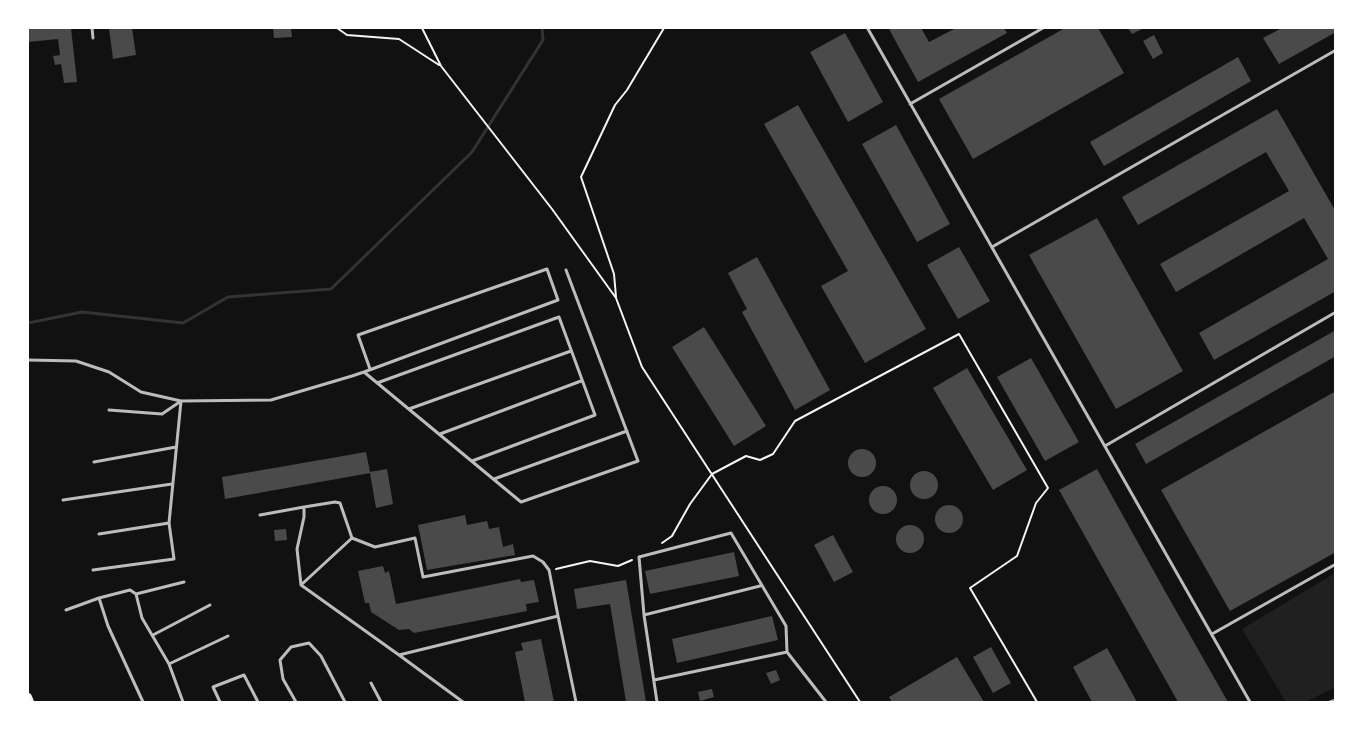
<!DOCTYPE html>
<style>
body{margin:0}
#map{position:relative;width:1363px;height:730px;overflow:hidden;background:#111;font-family:"Work Sans",sans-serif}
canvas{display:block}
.frame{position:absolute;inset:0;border:29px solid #fff;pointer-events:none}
</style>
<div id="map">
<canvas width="1363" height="730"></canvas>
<div class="frame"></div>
</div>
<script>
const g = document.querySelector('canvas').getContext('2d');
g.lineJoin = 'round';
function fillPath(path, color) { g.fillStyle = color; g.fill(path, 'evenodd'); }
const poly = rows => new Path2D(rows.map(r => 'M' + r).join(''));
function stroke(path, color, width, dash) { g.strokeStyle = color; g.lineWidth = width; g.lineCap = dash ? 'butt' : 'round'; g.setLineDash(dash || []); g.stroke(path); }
fillPath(poly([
 [1335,573,1335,687,1306,702,1286,702,1242,629]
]), '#202020');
stroke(poly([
 [28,323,82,312,183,323,228,297,331,289,472,152,543,40,542,28]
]), '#333', 3);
fillPath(poly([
 [28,28,71,28,77,82,64,83,61,64,55,65,53,56,60,55,58,39,28,42],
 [109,28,132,28,136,55,113,59],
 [273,28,291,28,292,37,274,38],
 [893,28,921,28,929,42,956,28,1004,28,1007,33,918,82,889,29],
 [1065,28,1098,28,1124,73,973,159,939,99],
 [1128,28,1144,28,1132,34],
 [1282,28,1336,28,1336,32,1279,64,1263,38],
 [845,33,883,102,848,122,810,52],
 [1154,35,1163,53,1153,59,1143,41],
 [1238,57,1251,81,1104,166,1090,142],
 [798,105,926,329,865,363,821,286,848,271,764,124],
 [1277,109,1336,212,1336,291,1214,360,1199,333,1328,259,1304,218,1176,292,1160,264,1289,191,1266,152,1138,225,1122,197],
 [896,125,950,224,917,242,862,144],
 [1097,218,1183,371,1116,409,1029,255],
 [959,247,990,301,958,319,927,265],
 [757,257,830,390,795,410,742,312,747,309,728,273],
 [704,327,766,426,734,446,672,347],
 [1336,330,1336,356,1146,464,1135,444],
 [1031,358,1079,442,1045,461,997,377],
 [967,368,1027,470,993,490,933,388],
 [1336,391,1336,552,1230,611,1161,490],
 '848 463a14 14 0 1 1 28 0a14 14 0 1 1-28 0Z',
 [366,452,370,472,387,469,393,504,376,508,370,473,225,499,222,477],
 [1097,469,1166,593,1228,702,1178,702,1059,490],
 '910 485a14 14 0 1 1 28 0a14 14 0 1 1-28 0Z',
 '869 500a14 14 0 1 1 28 0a14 14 0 1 1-28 0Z',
 '935 519a14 14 0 1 1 28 0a14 14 0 1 1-28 0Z',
 [465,515,467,525,487,521,489,529,499,527,503,547,513,544,515,555,427,570,418,525],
 '896 539a14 14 0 1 1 28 0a14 14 0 1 1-28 0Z',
 [286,529,287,540,275,541,274,530],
 [833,535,853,572,834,582,814,545],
 [734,552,739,576,650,594,645,571],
 [383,566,385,573,389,571,396,604,520,579,521,582,534,580,539,602,526,604,527,611,414,633,409,629,399,630,371,612,369,603,365,603,358,571],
 [626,580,646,702,626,702,610,604,577,609,574,589],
 [772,616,778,640,677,663,672,639],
 [541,639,554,702,525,702,515,652,523,650,521,643],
 [991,647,1011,683,993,693,973,657],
 [1107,648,1137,702,1092,702,1073,667],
 [957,657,984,702,892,702,889,697],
 [776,670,780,680,771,684,766,673],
 [712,689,714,697,700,701,698,692]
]), '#4a4a4a');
stroke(poly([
 [337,28,347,35,399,39,439,65],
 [422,28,441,66,552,209,616,298,642,367,860,702],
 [616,297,614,274,581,177,615,105,627,90,664,28],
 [662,543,672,536,690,504,712,474,746,456,760,460,773,454,795,421,959,334,1048,488,1036,503,1017,556,970,588,1037,702],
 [556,569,590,561,618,566,632,560]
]), '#f5f5f5', 2);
stroke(poly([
 [92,28,93,38],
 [868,29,1250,702],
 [910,104,1043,28],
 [992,247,1336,50],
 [28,360,76,361,109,372,141,392,181,401,271,400,352,376,364,372,558,300,547,269,358,335,370,369],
 [364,372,521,502,638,461,566,270],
 [377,383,559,317,595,415,472,461],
 [409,409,571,351],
 [109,410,162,414,181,401],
 [440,434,581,381],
 [1105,446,1336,312],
 [94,462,176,447],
 [494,479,627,431],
 [63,500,172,484],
 [304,507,335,502,340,503,352,538],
 [260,515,304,507,304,517,297,549,301,585,399,655,558,616,576,702],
 [99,534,169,523],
 [93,570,174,559,169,523,181,401],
 [301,585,352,538,375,547,415,538,423,577,533,556,543,562,549,570,558,616],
 [136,594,184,582],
 [66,610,99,598],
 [644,615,760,586],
 [1212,634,1336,564],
 [153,635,210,605],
 [399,655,463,702],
 [169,664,228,636],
 [654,680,787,652],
 [371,683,381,702],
 [143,702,108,626,99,598,130,590,136,594,142,618,169,664,183,702],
 [220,702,213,687,244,675,258,702],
 [296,702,283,679,280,660,291,647,309,643,321,656,345,702],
 [657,702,644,615,639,557,731,533,786,626,787,652,826,702],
 [1330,702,1336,700]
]), '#bcbcbc', 3);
stroke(poly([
 [28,697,30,702]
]), '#f5f5f5', 8);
</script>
